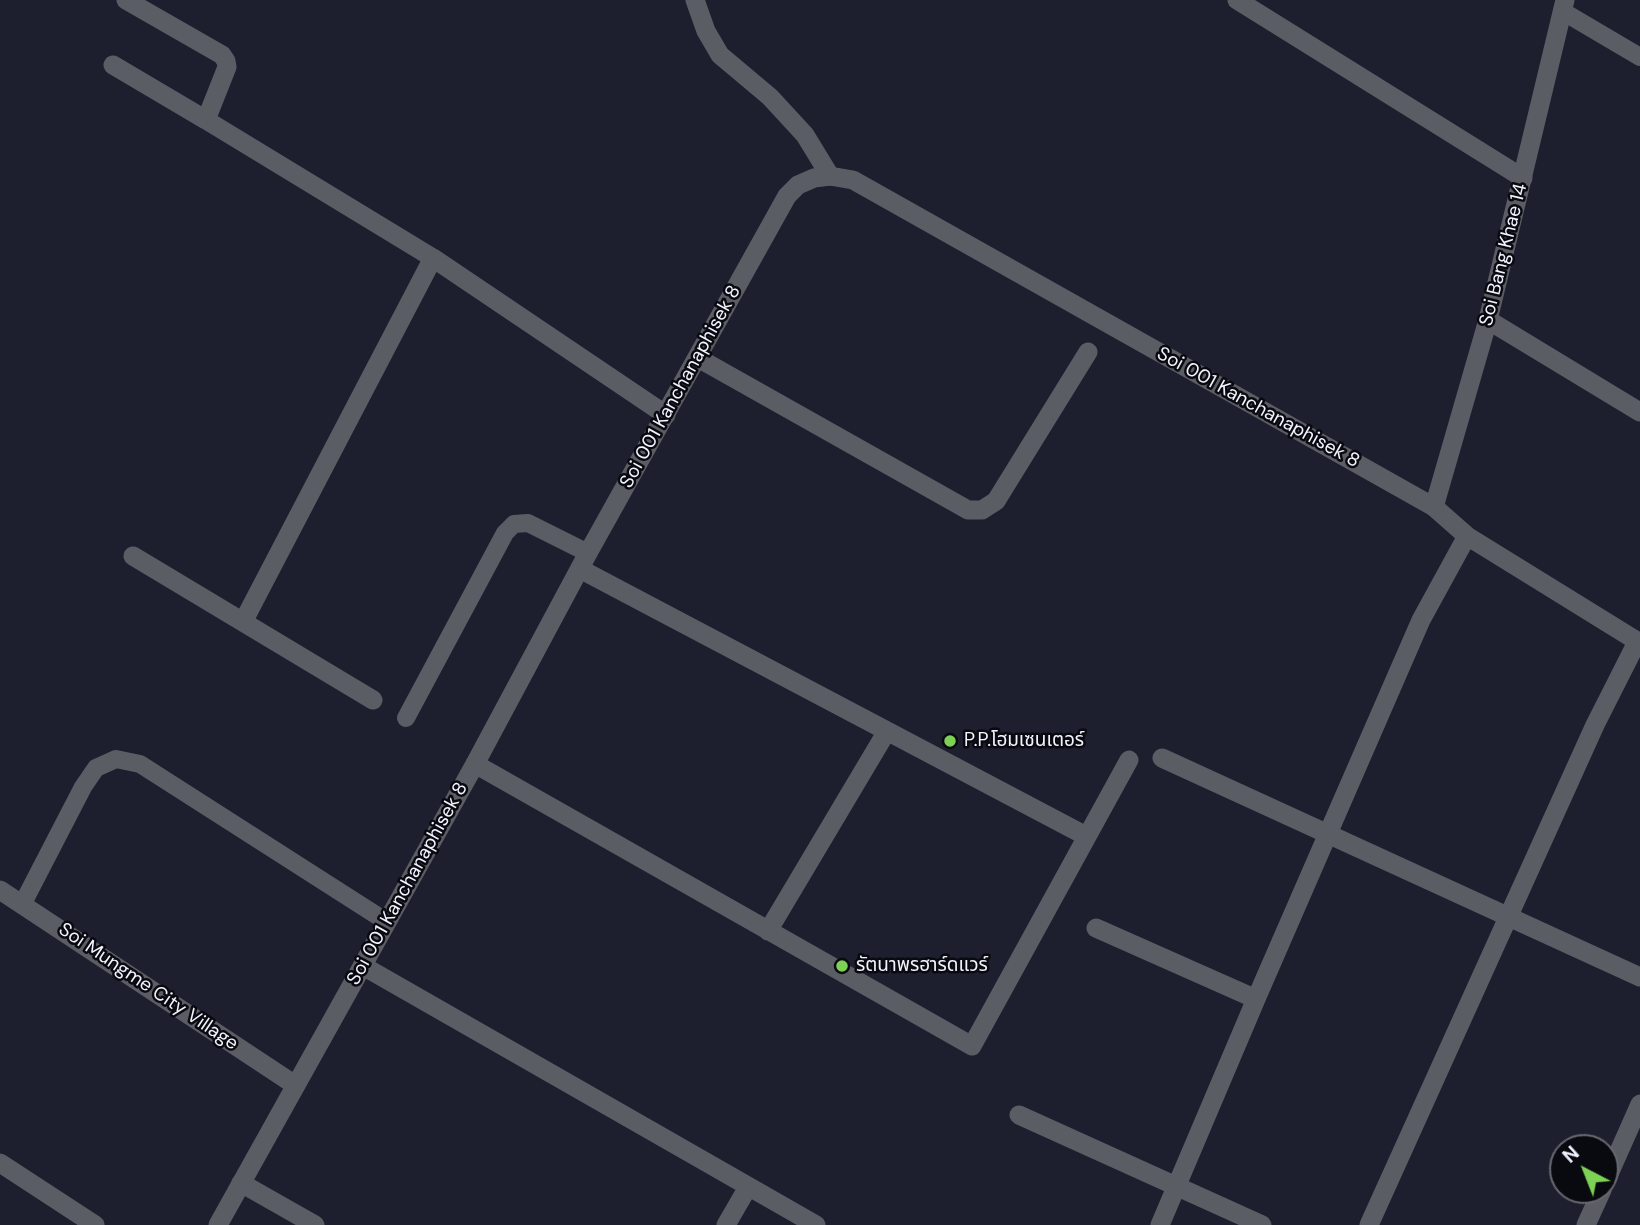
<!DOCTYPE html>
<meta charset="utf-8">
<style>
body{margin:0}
#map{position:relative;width:1640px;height:1225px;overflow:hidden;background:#1d1f2f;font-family:"DM Sans",sans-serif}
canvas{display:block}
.north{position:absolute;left:1549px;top:1134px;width:70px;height:70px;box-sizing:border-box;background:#090a10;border:2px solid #66676f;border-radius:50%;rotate:318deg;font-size:19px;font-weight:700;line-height:28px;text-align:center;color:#f1f3fe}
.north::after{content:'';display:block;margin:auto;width:24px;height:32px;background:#7dd154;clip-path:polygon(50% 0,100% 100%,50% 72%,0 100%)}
</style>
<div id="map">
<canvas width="1640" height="1225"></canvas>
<div class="north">N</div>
</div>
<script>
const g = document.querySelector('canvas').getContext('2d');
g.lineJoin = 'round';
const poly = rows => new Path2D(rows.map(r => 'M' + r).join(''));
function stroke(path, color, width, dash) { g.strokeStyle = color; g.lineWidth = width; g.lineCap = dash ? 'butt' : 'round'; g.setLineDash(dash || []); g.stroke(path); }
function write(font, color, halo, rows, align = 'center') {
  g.font = font + ' "DM Sans","Noto Sans Thai",sans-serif'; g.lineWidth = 5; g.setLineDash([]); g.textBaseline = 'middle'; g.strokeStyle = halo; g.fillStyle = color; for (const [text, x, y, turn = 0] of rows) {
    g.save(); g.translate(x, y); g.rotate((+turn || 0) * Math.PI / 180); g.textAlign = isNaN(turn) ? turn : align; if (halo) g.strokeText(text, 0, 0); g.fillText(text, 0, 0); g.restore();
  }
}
stroke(poly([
 [1562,11,1640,57],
 [406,718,505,533,514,524,528,523,588,553],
 [23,903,83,787,96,768,116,759,140,764,387,922]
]), '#5b5d65', 18);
stroke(poly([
 [126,0,222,55,226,61,227,67,206,120,433,258,666,415],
 [695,0,706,31,720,55,770,97,805,135,830,176],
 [1237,0,1523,178],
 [113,65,206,120],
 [1488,320,1640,412],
 [698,358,968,510,982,510,996,501,1088,352],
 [1434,507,1467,536,1640,643],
 [133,556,373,700],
 [580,569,1086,836],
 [243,622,433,258],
 [1162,758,1640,977],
 [475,764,972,1046,1129,760],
 [0,890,295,1085],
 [1096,928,1256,999],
 [768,931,887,731],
 [363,966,816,1225],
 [1019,1115,1262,1225],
 [0,1163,95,1225],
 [241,1183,315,1225],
 [1605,1183,1640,1104],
 [726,1225,748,1187],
 [1160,1225,1256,999,1421,620,1467,536],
 [1369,1225,1595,725,1637,642],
 [1586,1225,1602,1190]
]), '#5b5d65', 19);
stroke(poly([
 [218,1225,475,764,588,553,787,196,798,185,814,178,830,176,853,180,1434,507,1488,320,1565,0]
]), '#5b5d65', 19);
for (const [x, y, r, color] of [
 [950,741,7,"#7dd154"],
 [842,966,7,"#7dd154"]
]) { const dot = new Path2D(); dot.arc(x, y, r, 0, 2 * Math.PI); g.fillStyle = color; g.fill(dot); stroke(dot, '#090a10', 2.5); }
write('19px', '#f1f3fe', '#090a10', [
 ["Soi Bang Khae 14",1504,255,-76],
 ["Soi 001 Kanchanaphisek 8",681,387,-61],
 ["Soi 001 Kanchanaphisek 8",1258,408,29],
 ["Soi 001 Kanchanaphisek 8",408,884,-61],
 ["Soi Mungme City Village",148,987,34]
]);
write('19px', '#f1f3fe', '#090a10', [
 ["P.P.โฮมเซนเตอร์",964,741],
 ["รัตนาพรฮาร์ดแวร์",856,966]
], 'left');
</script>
